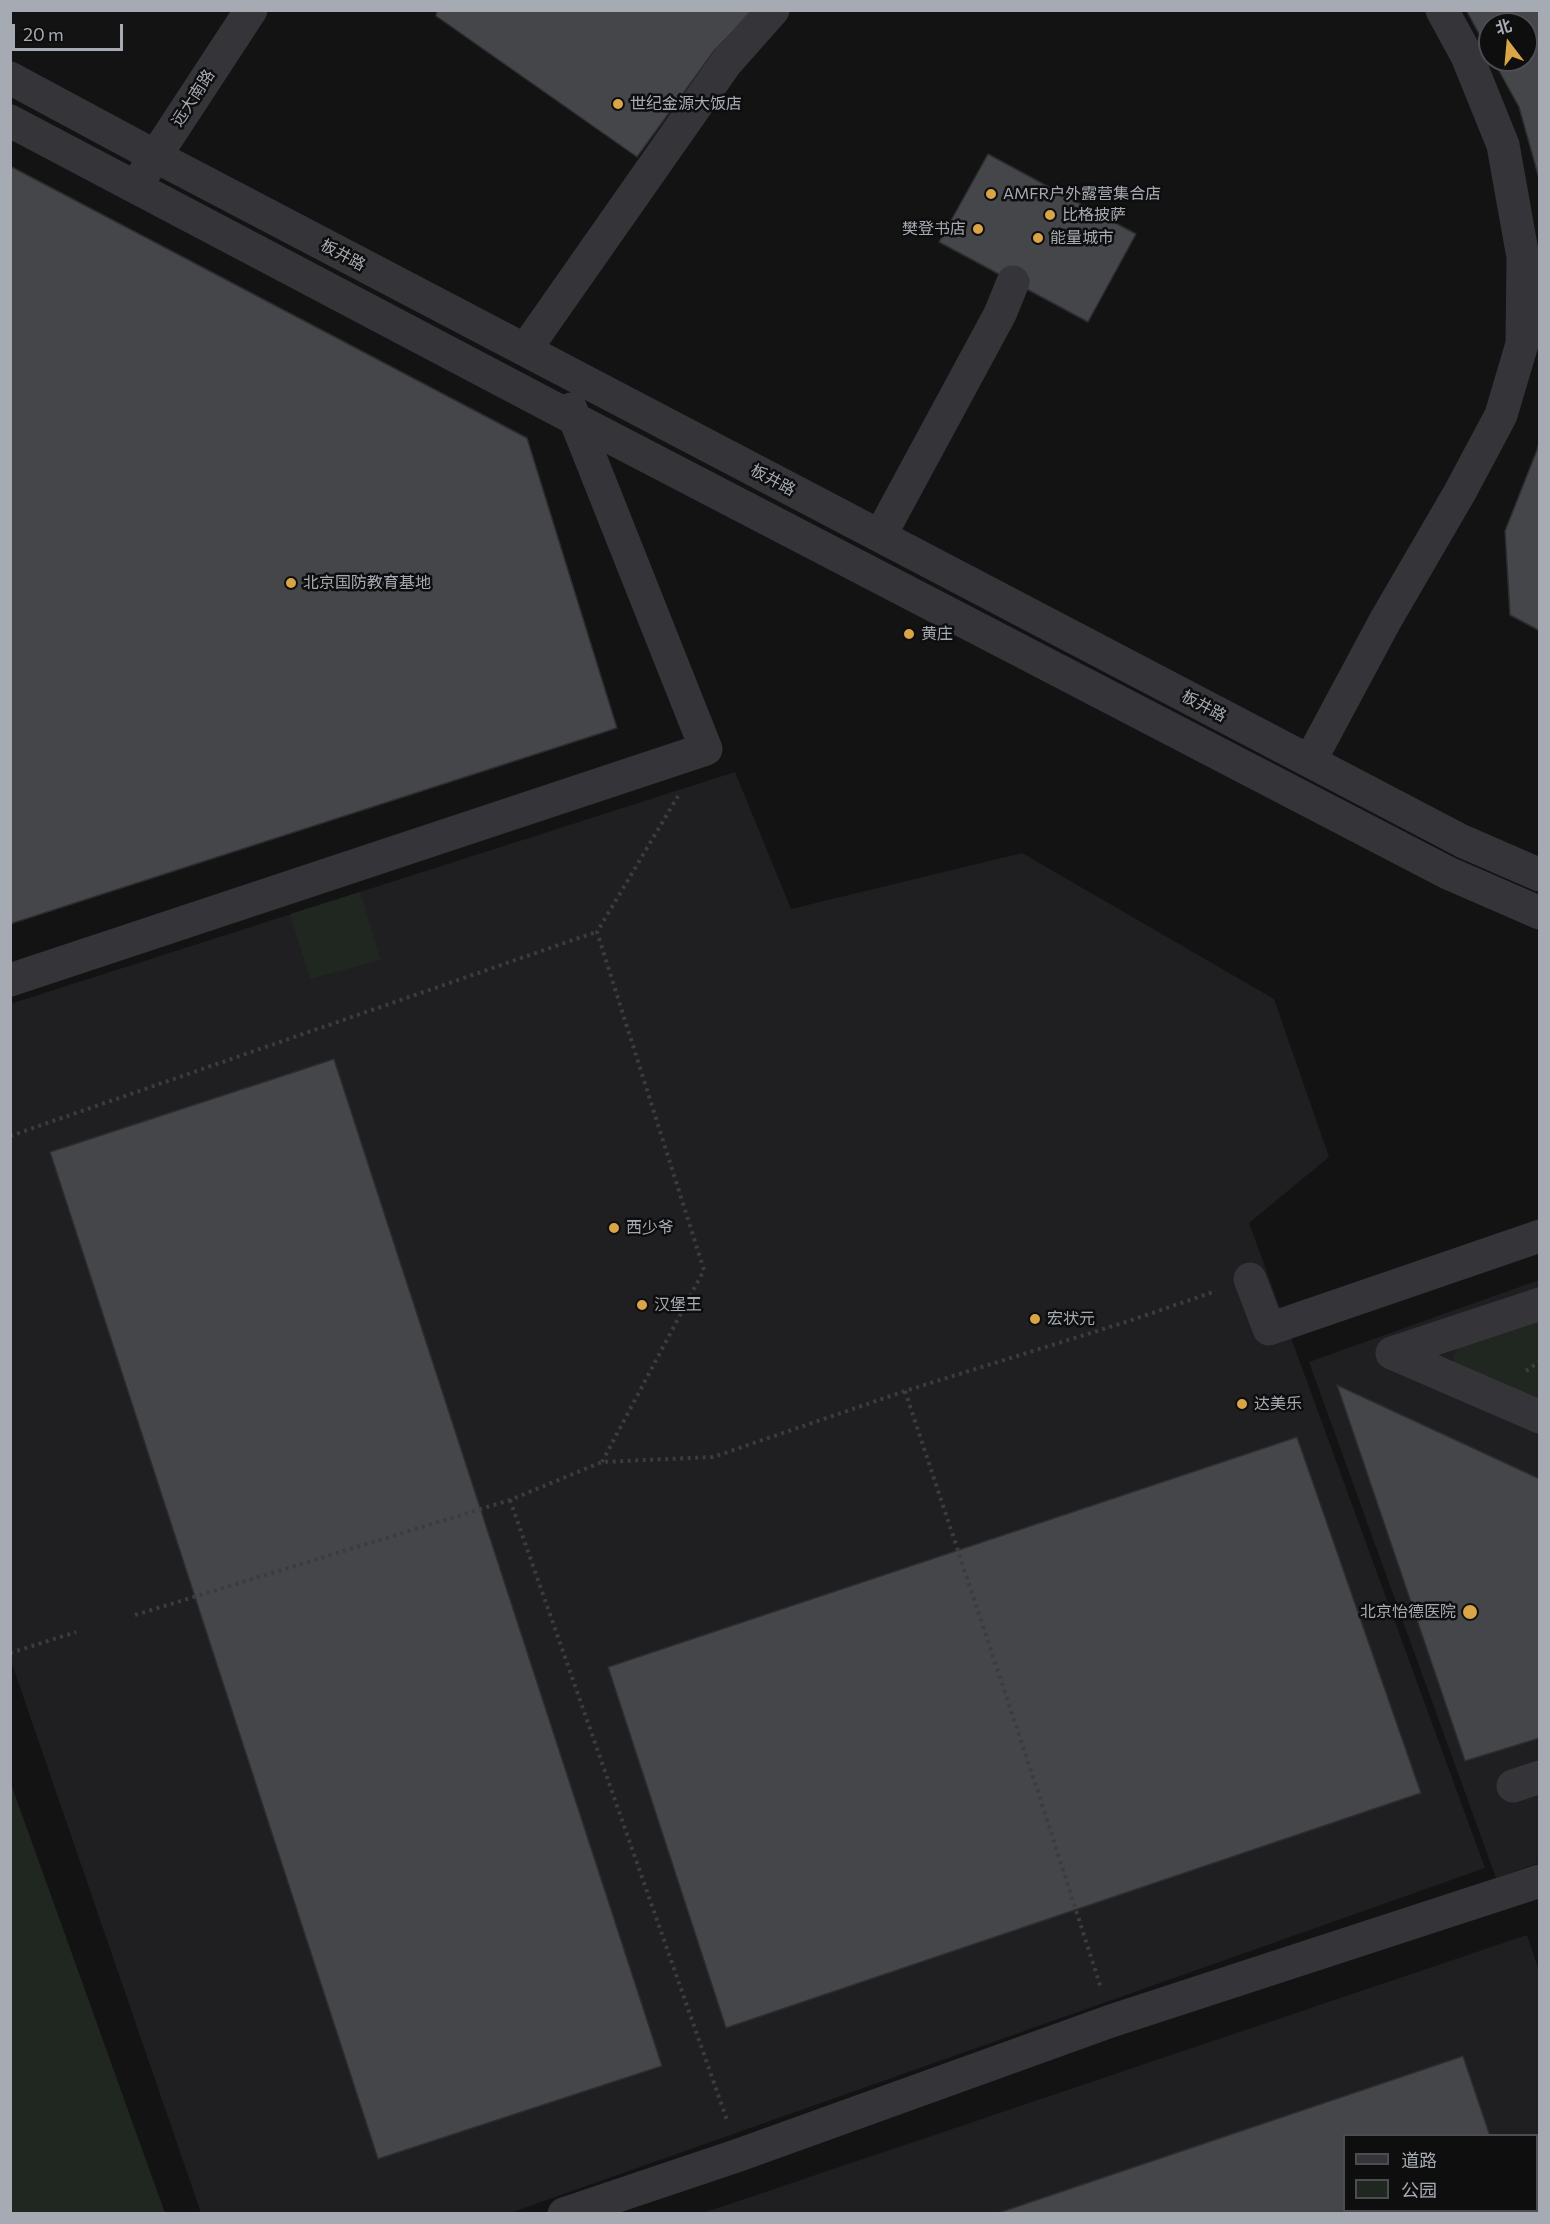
<!DOCTYPE html>
<meta charset="utf-8">
<style>
body{margin:0}
#map{position:relative;width:1550px;height:2224px;overflow:hidden;background:#131314;font-family:Commissioner,"Noto Sans SC",sans-serif}
canvas{display:block}
.frame{position:absolute;inset:0;border:12px solid #a6abb3;pointer-events:none}
.legend{position:absolute;left:1343px;top:2134px;width:195px;height:78px;box-sizing:border-box;background:#0e0e0f;border:2px solid #4b4d51;margin:0;padding:8px 10px;list-style:none;font-size:18px;color:#a6abb3}
.legend li{display:flex;align-items:center;gap:12px;height:30px}
.legend b{width:30px;border:2px solid #4b4d51}
.north{position:absolute;left:1478px;top:12px;width:60px;height:60px;box-sizing:border-box;background:#0e0e0f;border:2px solid #4b4d51;border-radius:50%;rotate:344deg;font-size:16px;font-weight:700;line-height:24px;text-align:center;color:#a6abb3}
.north::after{content:'';display:block;margin:auto;width:21px;height:27px;background:#daa546;clip-path:polygon(50% 0,100% 100%,50% 72%,0 100%)}
.scale{position:absolute;left:12px;top:24px;width:111px;height:27px;box-sizing:border-box;border:3px solid #a6abb3;border-top:0;padding-left:8px;font-size:18px;line-height:21px;white-space:nowrap;color:#a6abb3;-webkit-text-stroke:4px #0e0e0f;paint-order:stroke}
</style>
<div id="map">
<canvas width="1550" height="2224"></canvas>
<div class="frame"></div>
<ul class="legend">
<li><b style="height:8px;background:#353539"></b>道路</li>
<li><b style="height:16px;background:#202620"></b>公园</li>
</ul>
<div class="north">北</div>
<div class="scale">20 m</div>
</div>
<script>
const g = document.querySelector('canvas').getContext('2d');
g.lineJoin = 'round';
function fillPath(path, color) { g.fillStyle = color; g.fill(path, 'evenodd'); }
const poly = rows => new Path2D(rows.map(r => 'M' + r).join(''));
function stroke(path, color, width, dash) { g.strokeStyle = color; g.lineWidth = width; g.lineCap = dash ? 'butt' : 'round'; g.setLineDash(dash || []); g.stroke(path); }
function write(font, color, halo, rows, align = 'center') {
  g.font = font + ' Commissioner,"Noto Sans SC",sans-serif'; g.lineWidth = 5; g.setLineDash([]); g.textBaseline = 'middle'; g.strokeStyle = halo; g.fillStyle = color; for (const [text, x, y, turn = 0] of rows) {
    g.save(); g.translate(x, y); g.rotate((+turn || 0) * Math.PI / 180); g.textAlign = isNaN(turn) ? turn : align; if (halo) g.strokeText(text, 0, 0); g.fillText(text, 0, 0); g.restore();
  }
}
fillPath(poly([
 [735,772,791,909,1022,853,1274,999,1329,1157,1249,1223,1485,1868,510,2213,201,2213,11,1661,10,1004],
 [1539,1280,1539,1863,1496,1878,1309,1362],
 [1527,1935,1539,1971,1539,2213,700,2214],
 [1344,2136,1536,2136,1536,2210,1344,2210]
]), '#1f1f21');
fillPath(poly([
 [360,892,381,960,310,979,290,914],
 [1539,1315,1539,1408,1457,1372,1453,1357,1458,1347],
 [10,1784,11,1784,165,2213,11,2213]
]), '#202620');
const building = poly([
 [437,10,754,10,714,51,637,157,436,16,437,10],
 [1466,10,1540,10,1540,182,1519,107,1493,60,1526,60,1526,24,1490,24,1490,54,1466,10],
 [988,154,1136,234,1088,322,939,242,988,154],
 [10,166,527,438,617,728,10,924,10,166],
 [1540,439,1540,631,1510,615,1505,531,1537,450,1540,439],
 [334,1059,662,2066,378,2159,50,1152,334,1059],
 [1337,1385,1540,1479,1540,1738,1465,1761,1337,1385],
 [1297,1437,1421,1793,726,2028,608,1667,1297,1437],
 [1463,2056,1490,2136,1344,2136,1344,2210,1351,2210,1343,2214,995,2214,1463,2056]
]);
fillPath(building, '#454649');
stroke(building, '#2d2d30', 1.5);
stroke(poly([
 [10,1136,596,932],
 [1526,1371,1540,1361],
 [905,1391,1038,1792,1101,1988],
 [602,1462,704,1270,597,932,678,796],
 [510,1500,728,2123],
 [135,1615,510,1500,602,1462,713,1457,905,1391,1129,1321,1216,1291],
 [10,1653,76,1632]
]), '#3b3c40', 4, [3, 4.5]);
stroke(poly([
 [10,78,155,156,1462,841,1540,875],
 [10,121,573,418,1448,873,1540,913],
 [143,175,251,10],
 [525,350,726,63,773,10],
 [880,536,1000,314,1013,282],
 [1310,761,1385,621,1460,492,1501,415,1522,344,1523,257,1503,145,1467,56,1442,10],
 [10,980,706,749,571,409],
 [1250,1279,1269,1329,1540,1236],
 [1540,1304,1392,1353,1540,1417],
 [1513,1786,1540,1777],
 [564,2214,739,2155,1111,2021,1540,1881]
]), '#353539', 33);
for (const [x, y, r, color] of [
 [618,104,6,"#daa546"],
 [991,194,6,"#daa546"],
 [1050,215,6,"#daa546"],
 [978,229,6,"#daa546"],
 [1038,238,6,"#daa546"],
 [291,583,6,"#daa546"],
 [909,634,6,"#daa546"],
 [614,1228,6,"#daa546"],
 [642,1305,6,"#daa546"],
 [1035,1319,6,"#daa546"],
 [1242,1404,6,"#daa546"],
 [1470,1612,8,"#daa546"]
]) { const dot = new Path2D(); dot.arc(x, y, r, 0, 2 * Math.PI); g.fillStyle = color; g.fill(dot); stroke(dot, '#0e0e0f', 2); }
write('16px', '#a6abb3', '#0e0e0f', [
 ["远大南路",193,98,-57],
 ["板井路",343,255,28],
 ["板井路",773,480,28],
 ["板井路",1204,706,28]
]);
write('16px', '#a6abb3', '#0e0e0f', [
 ["世纪金源大饭店",630,104],
 ["AMFR户外露营集合店",1003,194],
 ["比格披萨",1062,215],
 ["樊登书店",966,229,"right"],
 ["能量城市",1050,238],
 ["北京国防教育基地",303,583],
 ["黄庄",921,634],
 ["西少爷",626,1228],
 ["汉堡王",654,1305],
 ["宏状元",1047,1319],
 ["达美乐",1254,1404],
 ["北京怡德医院",1456,1612,"right"]
], 'left');
</script>
